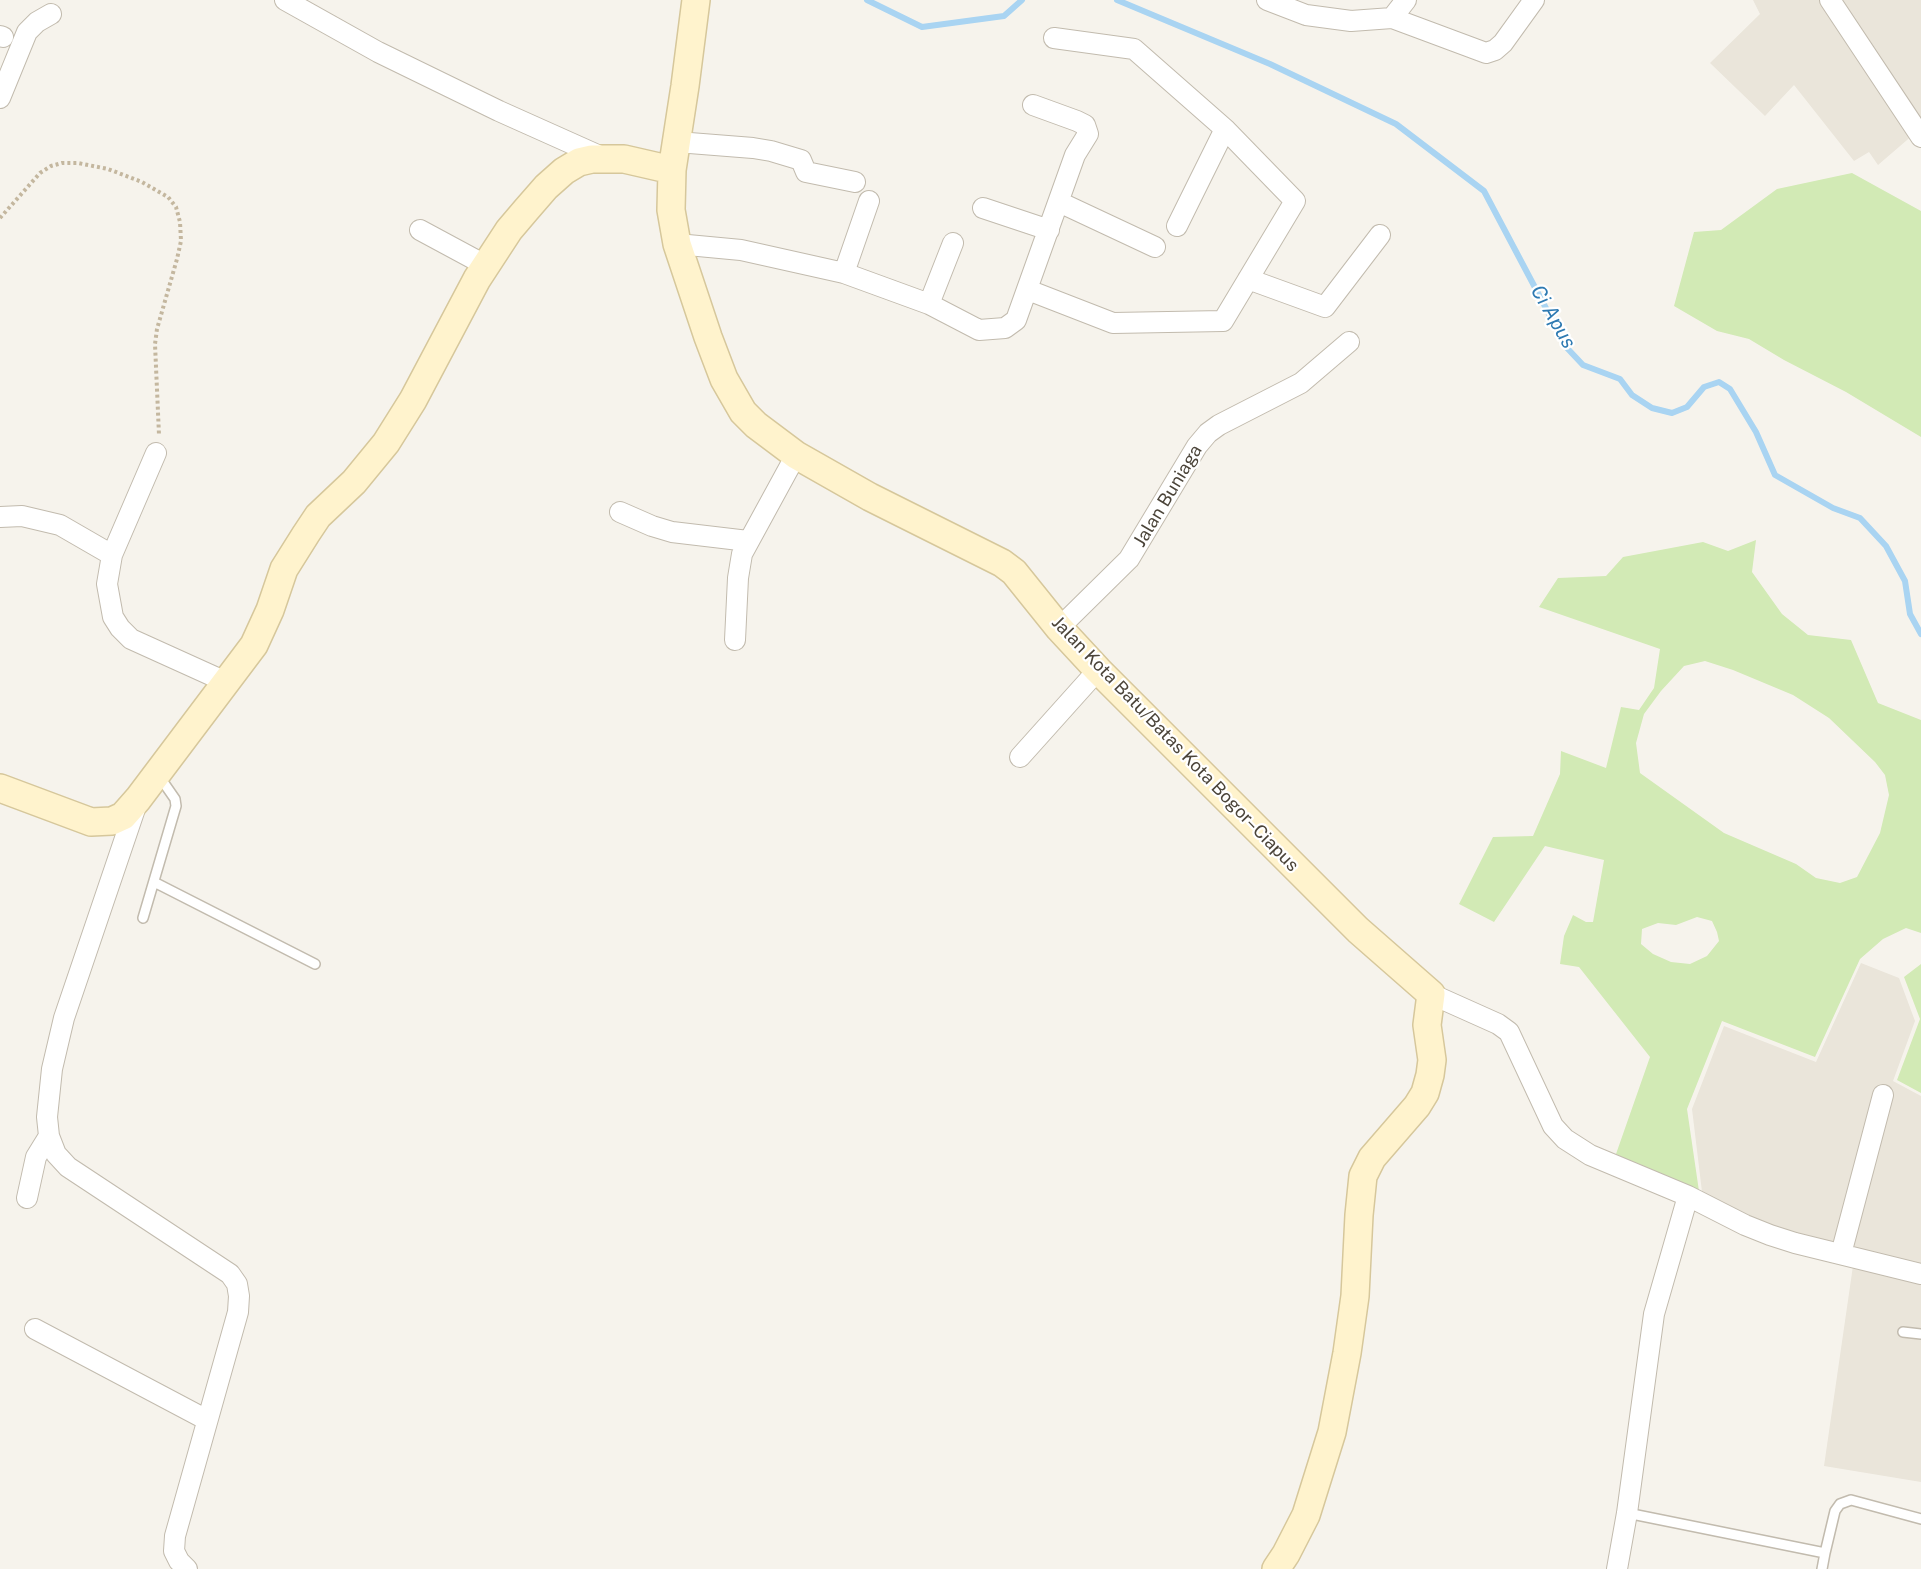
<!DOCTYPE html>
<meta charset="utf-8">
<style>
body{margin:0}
canvas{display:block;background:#f6f3ec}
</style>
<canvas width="1921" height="1569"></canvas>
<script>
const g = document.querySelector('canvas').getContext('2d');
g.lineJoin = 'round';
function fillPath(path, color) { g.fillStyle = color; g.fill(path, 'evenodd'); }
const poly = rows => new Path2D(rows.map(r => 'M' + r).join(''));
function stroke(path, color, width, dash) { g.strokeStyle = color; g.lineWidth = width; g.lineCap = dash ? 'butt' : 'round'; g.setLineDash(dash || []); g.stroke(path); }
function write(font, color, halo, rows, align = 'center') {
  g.font = font + ' "Public Sans",sans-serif'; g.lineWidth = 4.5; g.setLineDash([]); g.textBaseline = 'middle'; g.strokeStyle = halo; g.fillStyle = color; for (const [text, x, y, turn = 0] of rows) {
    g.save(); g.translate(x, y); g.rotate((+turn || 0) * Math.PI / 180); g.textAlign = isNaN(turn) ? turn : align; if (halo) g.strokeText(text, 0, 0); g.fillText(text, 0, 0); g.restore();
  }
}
fillPath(poly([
 [1753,0,1921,0,1921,128,1878,165,1869,152,1854,161,1794,85,1765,116,1710,63,1760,14],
 [1861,963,1899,978,1915,1021,1893,1081,1921,1096,1921,1482,1824,1466,1855,1252,1746,1218,1703,1200,1692,1109,1724,1026,1816,1062]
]), '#eae5da');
fillPath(poly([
 [1852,173,1921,211,1921,437,1846,392,1784,360,1749,339,1717,331,1674,306,1694,232,1721,230,1777,189],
 [1756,540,1752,572,1782,614,1808,635,1851,640,1878,703,1921,720,1921,933,1906,928,1883,939,1860,959,1815,1057,1722,1021,1687,1109,1700,1198,1616,1154,1650,1057,1579,967,1560,964,1564,936,1573,915,1586,922,1593,922,1604,860,1545,846,1494,922,1459,904,1493,837,1533,836,1560,774,1561,751,1606,768,1621,707,1639,710,1654,688,1660,649,1539,607,1558,578,1606,576,1623,557,1703,542,1728,551],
 [1705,661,1733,670,1793,695,1829,718,1875,762,1885,775,1889,795,1880,833,1857,877,1840,883,1816,878,1796,864,1724,833,1640,773,1636,743,1644,714,1661,691,1684,666],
 [1697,917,1712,921,1717,932,1719,941,1707,956,1690,964,1671,962,1653,954,1641,944,1642,929,1658,923,1676,925],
 [1921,964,1921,1093,1897,1080,1920,1019,1904,977]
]), '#d2eab5');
stroke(poly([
 [867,0,922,27,1004,16,1022,0],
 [1117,0,1270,64,1396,124,1484,191,1567,348,1583,365,1620,379,1632,395,1652,408,1672,413,1687,407,1704,387,1719,382,1730,389,1756,432,1775,475,1833,508,1860,518,1886,546,1905,581,1910,614,1921,634]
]), '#a9d4f2', 6);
const lane = poly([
 [154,882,315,964],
 [143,918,176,806,175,799,159,776],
 [1903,1332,1921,1334],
 [1627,1513,1825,1553,1822,1569],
 [1825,1553,1835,1511,1840,1504,1851,1500,1921,1519]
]);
const street = poly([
 [285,0,378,52,499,111,604,158],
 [1267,0,1306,15,1351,21,1392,18,1486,53,1495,50,1503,43,1534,0],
 [1830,0,1921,137],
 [1392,18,1406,0],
 [0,36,3,37],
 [1054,38,1134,49,1225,129,1177,226],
 [0,98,27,32,37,22,51,14],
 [677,142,753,148,771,151,801,160,806,172,855,182],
 [1059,202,1155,247],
 [983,208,1049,230],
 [420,230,485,265],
 [677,244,741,250,844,273,929,304,979,330,1005,328,1016,320,1075,155,1088,134,1085,125,1077,121,1033,105],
 [844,273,869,201],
 [1248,279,1325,307,1380,235],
 [1028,290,1113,323,1223,321,1295,201,1225,129],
 [929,304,953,243],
 [156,453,112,555,107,584,113,617,120,628,131,639,226,682],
 [620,512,652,526,672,532,748,541],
 [0,517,22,516,60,525,112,555],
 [1059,628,1129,559,1197,446,1208,433,1219,425,1301,383,1349,342],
 [735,640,738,578,742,554,796,455],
 [1020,757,1098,670],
 [137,803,64,1018,52,1069,47,1117,49,1136,56,1154,68,1167,230,1274,237,1284,239,1296,238,1312,175,1536,174,1551,179,1561,187,1569],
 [1431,994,1498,1024,1509,1032,1553,1126,1565,1139,1590,1155,1688,1196,1745,1225,1770,1235,1795,1243,1921,1274],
 [27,1198,36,1157,49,1136],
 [1841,1254,1883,1095],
 [35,1329,207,1420],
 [1617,1569,1627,1513,1654,1314,1688,1196]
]);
const secondary = poly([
 [696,0,685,86,672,170,671,210,677,244,708,337,724,379,743,412,756,425,796,455,870,497,1002,563,1014,572,1059,628,1098,670,1358,930,1431,994,1427,1025,1432,1060,1430,1075,1425,1093,1417,1106,1372,1158,1363,1176,1359,1215,1355,1296,1347,1353,1332,1432,1306,1515,1286,1554,1276,1569],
 [0,788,91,822,112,821,123,816,138,799,254,645,270,610,284,569,306,534,318,516,354,482,386,443,413,400,477,279,509,230,526,210,546,187,564,171,579,162,592,159,624,159,672,170]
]);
stroke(lane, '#c2bbae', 12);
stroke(street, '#c2bbae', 22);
stroke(secondary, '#d6c79b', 30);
stroke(poly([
 [0,218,40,173,51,166,62,163,78,163,108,169,142,182,168,197,176,207,180,222,181,241,177,259,157,329,155,344,159,435]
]), '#c4b79f', 4, [3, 3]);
stroke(lane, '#fff', 9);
stroke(street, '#fff', 20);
stroke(secondary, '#fff3cd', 27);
write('18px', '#4b4439', '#fff', [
 ["Jalan Buniaga",1168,496,-59],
 ["Jalan Kota Batu/Batas Kota Bogor–Ciapus",1175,744,46]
]);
write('italic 20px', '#2e7ab2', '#fff', [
 ["Ci Apus",1553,317,60]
]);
</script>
